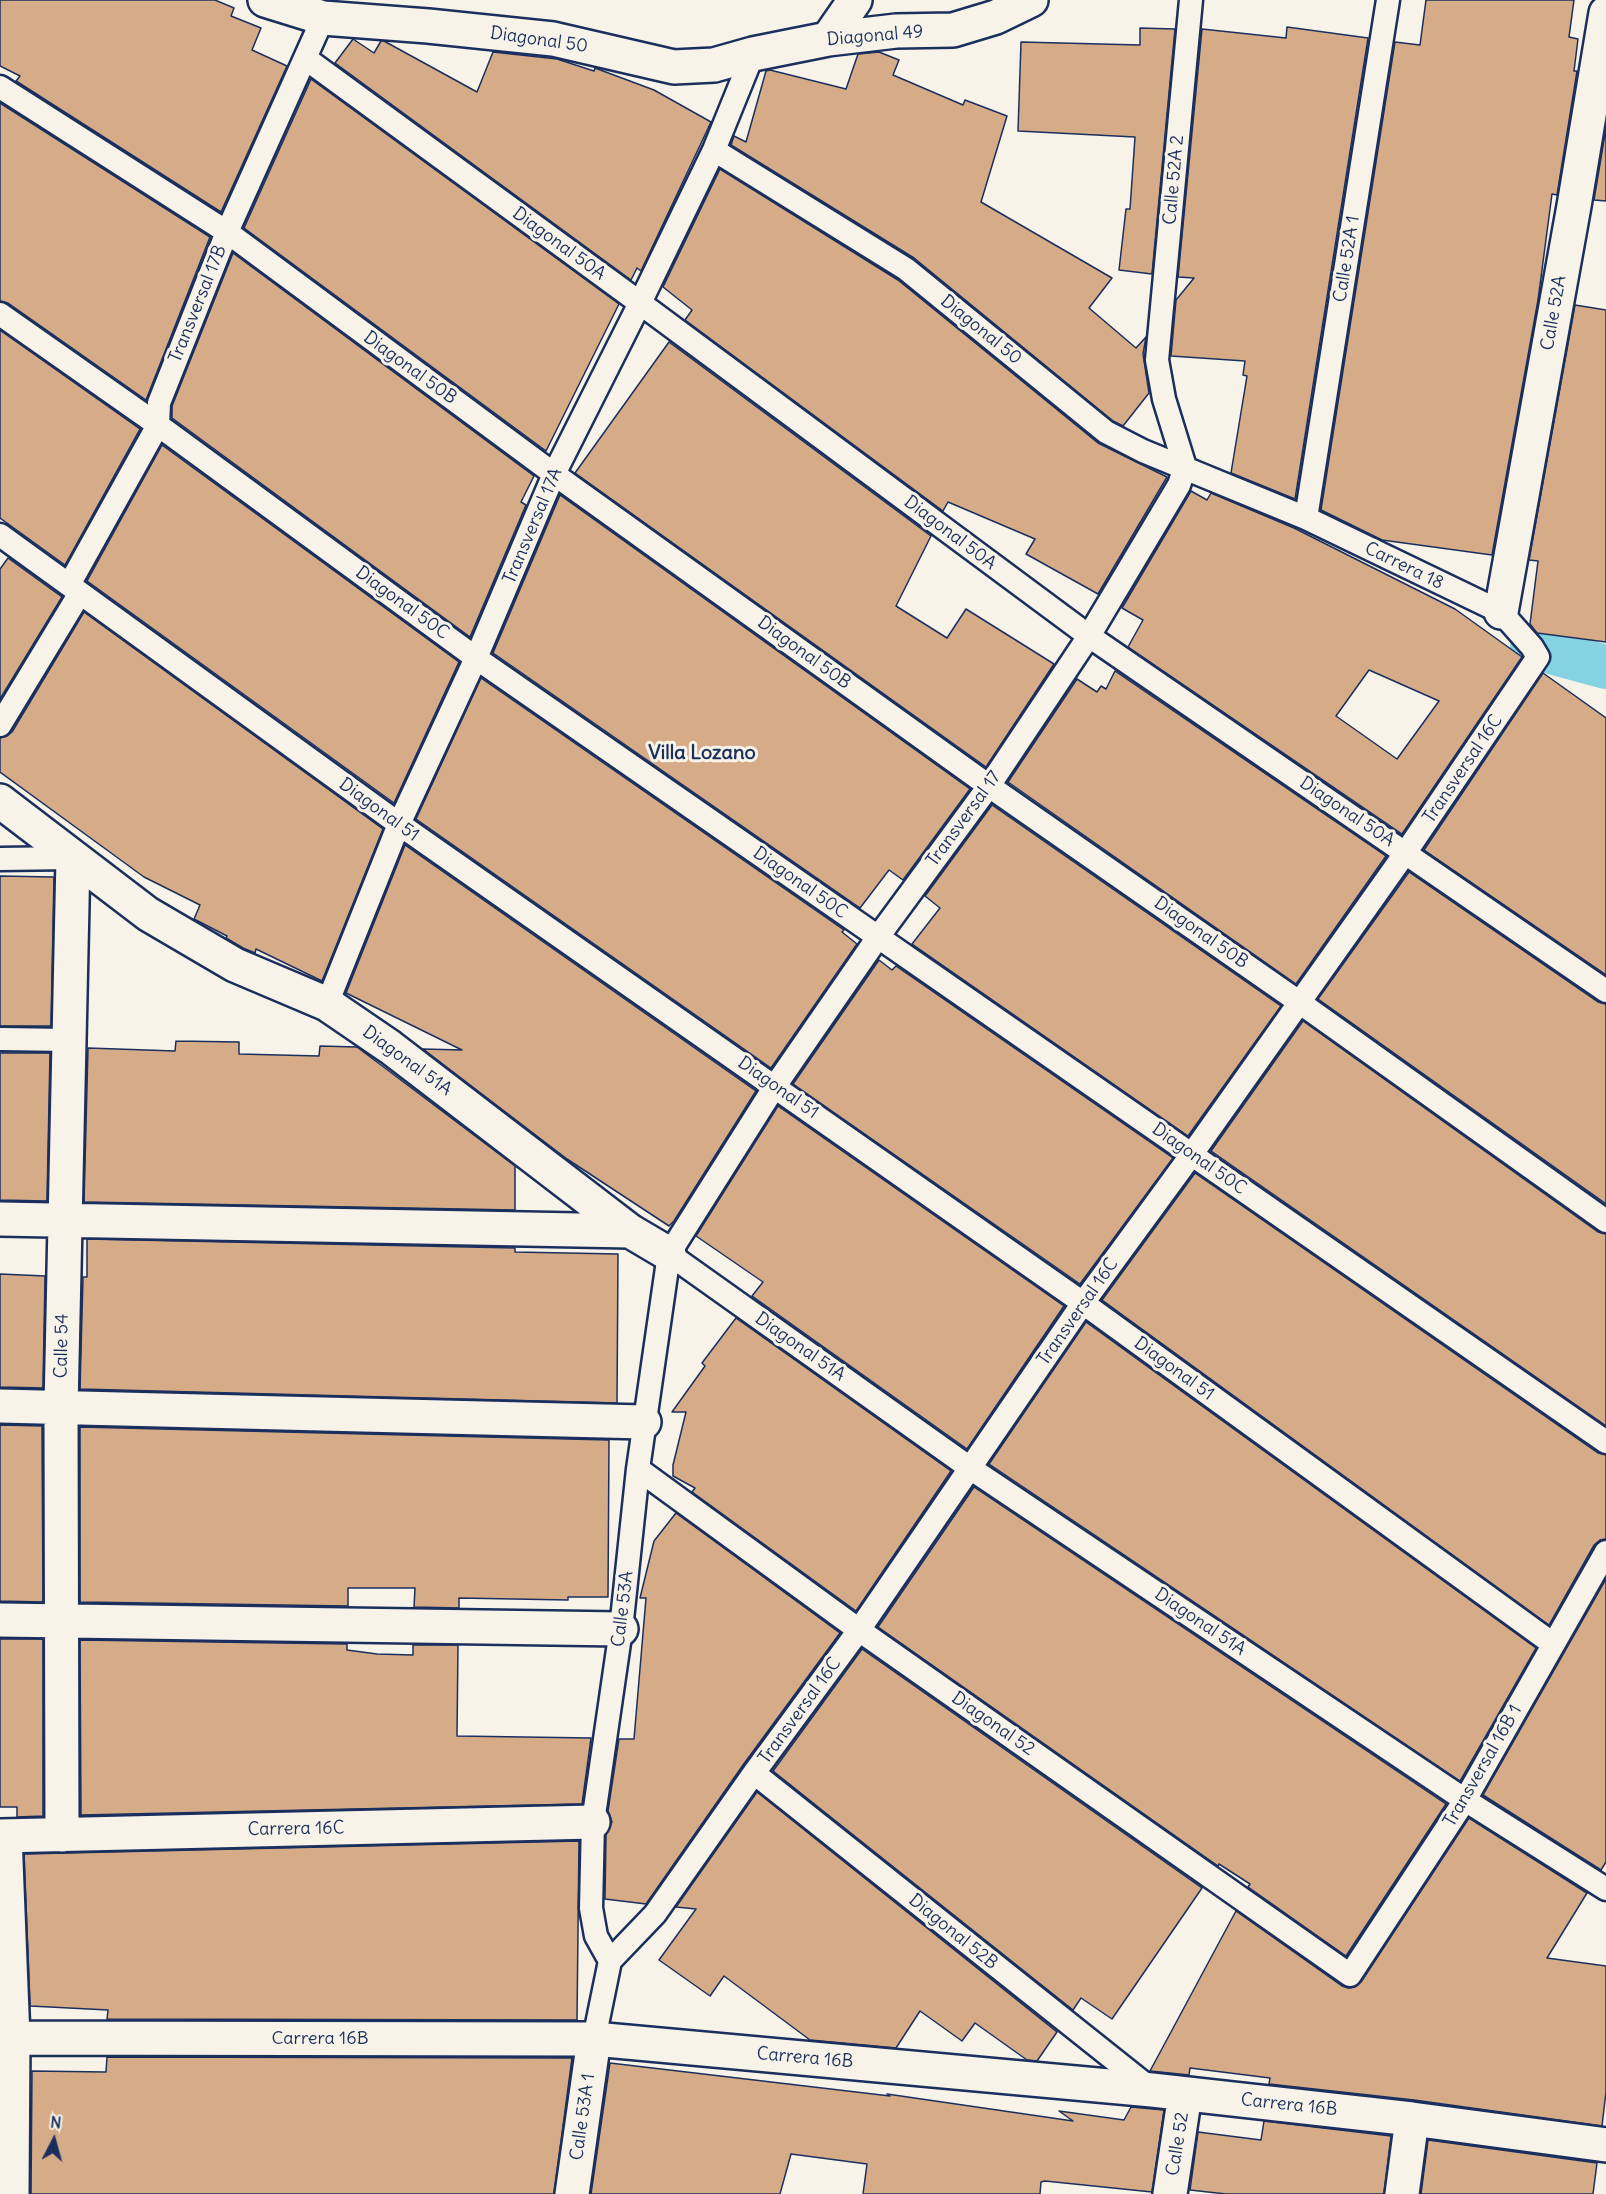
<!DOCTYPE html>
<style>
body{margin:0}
#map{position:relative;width:1606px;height:2194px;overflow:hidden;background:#f7f3e8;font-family:Delius,sans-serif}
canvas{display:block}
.north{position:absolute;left:24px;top:2110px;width:60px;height:60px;-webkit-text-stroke:4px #f7f3e8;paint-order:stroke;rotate:6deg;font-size:16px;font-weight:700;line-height:24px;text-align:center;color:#1b2f5e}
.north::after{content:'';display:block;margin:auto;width:21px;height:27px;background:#1b2f5e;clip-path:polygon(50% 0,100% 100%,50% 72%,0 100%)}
</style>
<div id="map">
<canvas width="1606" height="2194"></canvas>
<div class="north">N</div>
</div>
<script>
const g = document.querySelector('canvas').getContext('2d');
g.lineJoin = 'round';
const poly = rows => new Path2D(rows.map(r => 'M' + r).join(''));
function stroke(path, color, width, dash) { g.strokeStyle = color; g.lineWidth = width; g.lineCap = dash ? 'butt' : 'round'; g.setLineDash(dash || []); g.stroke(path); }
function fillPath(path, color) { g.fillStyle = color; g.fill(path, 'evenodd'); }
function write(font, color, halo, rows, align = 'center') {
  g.font = font + ' Delius,sans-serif'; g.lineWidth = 6; g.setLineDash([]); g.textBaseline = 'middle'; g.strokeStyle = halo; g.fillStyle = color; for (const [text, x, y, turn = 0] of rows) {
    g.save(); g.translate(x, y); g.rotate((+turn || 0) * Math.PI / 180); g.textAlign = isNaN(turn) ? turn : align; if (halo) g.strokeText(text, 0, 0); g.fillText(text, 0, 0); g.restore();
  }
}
stroke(poly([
 [1532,647,1606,667]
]), '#84d2e2', 44);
const building = poly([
 [0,0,215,0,234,8,231,16,261,28,252,50,287,66,221,212,16,81,20,76,0,66,0,0],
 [1426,0,1574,0,1569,37,1578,39,1574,71,1577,71,1557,195,1552,194,1538,300,1492,555,1382,540,1321,510,1395,42,1420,45,1426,0],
 [1287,27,1368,38,1295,499,1231,473,1247,376,1243,375,1245,361,1171,356,1176,300,1194,278,1178,277,1202,29,1286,38,1287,27],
 [1140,28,1175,29,1152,274,1119,270,1126,209,1130,209,1135,137,1018,131,1021,42,1140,45,1140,28],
 [353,39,374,53,381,41,384,41,477,92,493,52,557,59,594,71,595,68,654,90,711,122,641,271,637,268,631,280,335,63,353,39],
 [879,52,899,60,893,75,963,105,965,100,1007,116,981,202,1112,278,1089,308,1136,348,1146,337,1143,354,1149,393,1123,426,1113,421,914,258,731,145,734,136,746,142,766,71,770,70,846,89,858,54,879,52],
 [311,79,619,304,546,451,244,228,311,79],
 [0,103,210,237,146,400,8,303,0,301,0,103],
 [1606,128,1606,201,1594,200,1606,128],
 [720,169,898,280,1098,443,1167,477,1098,594,1026,554,1035,539,948,502,943,511,685,320,692,310,663,287,720,169],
 [233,253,534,476,521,502,526,505,470,637,172,418,172,406,233,253],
 [1575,305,1606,310,1606,642,1537,633,1530,624,1538,561,1529,560,1575,305],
 [0,330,140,429,65,565,0,518,0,330],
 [669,342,931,536,896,606,947,638,966,609,1054,664,986,767,575,473,669,342],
 [162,445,459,662,394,803,87,581,162,445],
 [1191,491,1207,500,1211,493,1294,528,1455,609,1522,657,1402,834,1128,647,1143,620,1122,608,1191,491],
 [1369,670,1439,701,1397,759,1336,716,1369,670],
 [560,495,970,789,903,880,889,870,860,908,493,653,560,495],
 [8,558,62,597,0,699,0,569,8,558],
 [84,612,383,829,322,981,256,949,255,953,243,948,226,938,227,936,194,919,200,905,144,877,0,772,0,738,7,736,12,732,84,612],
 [1115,671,1386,856,1296,984,1008,782,1077,679,1097,692,1101,686,1106,689,1115,671],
 [1543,673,1606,718,1606,975,1424,850,1543,673],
 [481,678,844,930,842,932,857,944,771,1068,416,819,481,678],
 [992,805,1281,1006,1188,1136,912,944,940,908,925,896,992,805],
 [405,845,756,1091,674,1221,669,1226,567,1159,423,1049,462,1050,346,993,405,845],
 [1409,872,1598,1002,1606,1004,1606,1204,1318,999,1409,872],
 [0,876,54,877,51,1026,0,1026,0,876],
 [879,960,892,970,896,966,1173,1158,1080,1284,793,1084,879,960],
 [1303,1021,1598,1232,1606,1234,1606,1426,1211,1151,1303,1021],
 [176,1041,239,1042,239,1054,319,1056,320,1046,357,1047,515,1166,515,1210,84,1202,88,1048,175,1051,176,1041],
 [0,1053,50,1053,47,1201,0,1200,0,1053],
 [778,1106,1064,1306,967,1449,752,1296,763,1282,696,1236,778,1106],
 [1195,1173,1598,1453,1606,1455,1606,1539,1600,1540,1594,1545,1549,1625,1102,1300,1195,1173],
 [87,1239,515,1248,515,1252,618,1254,617,1403,80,1389,83,1277,87,1277,87,1239],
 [0,1274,45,1276,43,1388,0,1387,0,1274],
 [736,1318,951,1471,856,1611,692,1492,695,1488,673,1476,673,1465,686,1412,672,1412,705,1366,702,1363,736,1318],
 [1086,1322,1536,1648,1460,1781,989,1464,1086,1322],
 [0,1425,42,1426,43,1602,0,1601,0,1425],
 [80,1427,609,1440,608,1597,568,1597,568,1600,459,1598,459,1608,414,1607,415,1588,348,1588,348,1606,80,1602,80,1427],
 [974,1487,1446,1804,1346,1956,1248,1887,1250,1884,1219,1864,1218,1866,878,1627,974,1487],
 [676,1513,840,1633,743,1765,646,1904,605,1899,606,1834,612,1822,608,1811,619,1739,634,1739,646,1598,640,1598,654,1541,676,1513],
 [1606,1579,1606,1862,1601,1870,1483,1795,1606,1579],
 [0,1639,43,1639,43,1816,17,1817,17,1807,0,1807,0,1639],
 [80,1640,347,1644,347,1650,377,1654,413,1655,413,1645,458,1645,457,1736,591,1738,582,1804,81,1815,80,1640],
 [862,1649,1202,1888,1112,2019,1081,1998,1073,2010,773,1771,862,1649],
 [757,1792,1057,2032,1037,2061,1027,2060,975,2023,962,2041,920,2011,896,2048,810,2040,724,1976,710,1996,659,1960,696,1909,676,1907,757,1792],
 [1469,1818,1587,1893,1547,1958,1606,1966,1606,2092,1602,2126,1414,2100,1269,2084,1270,2078,1190,2068,1189,2075,1150,2071,1236,1911,1342,1986,1348,1988,1355,1987,1361,1982,1469,1818],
 [579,1841,577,2020,107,2019,108,2010,30,2006,24,1854,579,1841],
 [107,2057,572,2058,554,2194,31,2194,32,2071,106,2072,107,2057],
 [610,2063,890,2096,887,2094,1073,2121,1059,2111,1124,2120,1131,2107,1164,2110,1152,2192,1045,2181,1041,2182,1040,2194,863,2194,867,2164,791,2154,780,2194,591,2194,610,2063],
 [1264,2121,1391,2136,1384,2194,1226,2194,1190,2190,1198,2132,1261,2140,1264,2121],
 [1428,2140,1597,2163,1593,2194,1421,2194,1428,2140]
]);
fillPath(building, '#d5ac87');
stroke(building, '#1b2f5e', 1.5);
const lane = poly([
 [305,58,640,303,1089,636,1606,991],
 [0,87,227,232,554,474,989,786,1299,1002,1606,1221],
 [0,314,158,425,476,658,1606,1442],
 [1306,518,1388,0],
 [0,535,399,824,1083,1303,1553,1644],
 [69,585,158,425,159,403,227,232,323,18],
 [0,725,80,593],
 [0,859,73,858],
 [327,1004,399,824,476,658,554,474,640,303,714,150,753,54],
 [0,1039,68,1040],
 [669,1254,970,1468,1465,1800,1606,1889],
 [638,1469,859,1630,1350,1975,1465,1800,1606,1552],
 [754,1773,1151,2089],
 [610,1961,655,1914,754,1773,859,1630,1083,1303,1192,1154,1406,852,1538,657,1532,647,1501,612,1306,518,1143,451,1106,432,906,269,714,150],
 [610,1961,596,1936,591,1908,593,1822,621,1629,638,1469,669,1254,775,1086,878,937,989,786,1089,636,1179,485,1185,467,1164,399,1157,360,1191,0],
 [594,2039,610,1961]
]);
const street = poly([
 [265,0,323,18,428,26,553,39,674,67,714,65,753,54,828,39,896,31,953,30,996,17,1031,0],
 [828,39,855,0],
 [1501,612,1574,206,1606,13],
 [0,801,148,914,235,965,327,1004,390,1047,630,1231,669,1254],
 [0,1219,630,1231],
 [0,1406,644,1422],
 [0,1620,621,1629],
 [62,1835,61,1407,73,858],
 [0,1836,593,1822],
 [5,1836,13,2038,12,2194],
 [0,2038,594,2039,1152,2090,1412,2119,1606,2145],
 [572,2194,594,2039],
 [1170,2194,1185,2094],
 [1402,2194,1412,2119]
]);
stroke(lane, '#1b2f5e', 27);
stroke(street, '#1b2f5e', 38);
stroke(lane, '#f7f3e8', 22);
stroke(street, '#f7f3e8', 33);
write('18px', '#1b2f5e', '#f7f3e8', [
 ["Diagonal 49",875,36,-5],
 ["Diagonal 50",539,40,8],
 ["Calle 52A 2",1174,180,-85],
 ["Diagonal 50A",559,244,36],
 ["Calle 52A 1",1347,259,-81],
 ["Transversal 17B",198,304,-68],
 ["Calle 52A",1554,313,-80],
 ["Diagonal 50",981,330,39],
 ["Diagonal 50B",410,368,36],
 ["Transversal 17A",533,526,-67],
 ["Diagonal 50A",950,533,37],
 ["Carrera 18",1404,566,26],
 ["Diagonal 50C",402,603,36],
 ["Diagonal 50B",804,653,36],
 ["Transversal 16C",1463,769,-56],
 ["Diagonal 51",379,810,36],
 ["Diagonal 50A",1347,812,34],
 ["Transversal 17",964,819,-54],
 ["Diagonal 50C",800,883,35],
 ["Diagonal 50B",1201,933,35],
 ["Diagonal 51A",407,1061,36],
 ["Diagonal 51",778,1088,35],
 ["Diagonal 50C",1199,1159,35],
 ["Transversal 16C",1078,1312,-55],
 ["Calle 54",62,1346,-89],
 ["Diagonal 51A",800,1347,35],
 ["Diagonal 51",1174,1369,36],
 ["Calle 53A",623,1609,-83],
 ["Diagonal 51A",1200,1622,34],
 ["Transversal 16C",800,1711,-54],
 ["Diagonal 52",993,1724,35],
 ["Transversal 16B 1",1483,1766,-60],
 ["Carrera 16C",296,1829,-1],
 ["Diagonal 52B",953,1932,39],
 ["Carrera 16B",320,2039],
 ["Carrera 16B",805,2058,5],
 ["Carrera 16B",1289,2105,6],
 ["Calle 53A 1",583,2117,-82],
 ["Calle 52",1178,2144,-81]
]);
write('bold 20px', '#1b2f5e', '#f7f3e8', [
 ["Villa Lozano",702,753]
]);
</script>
